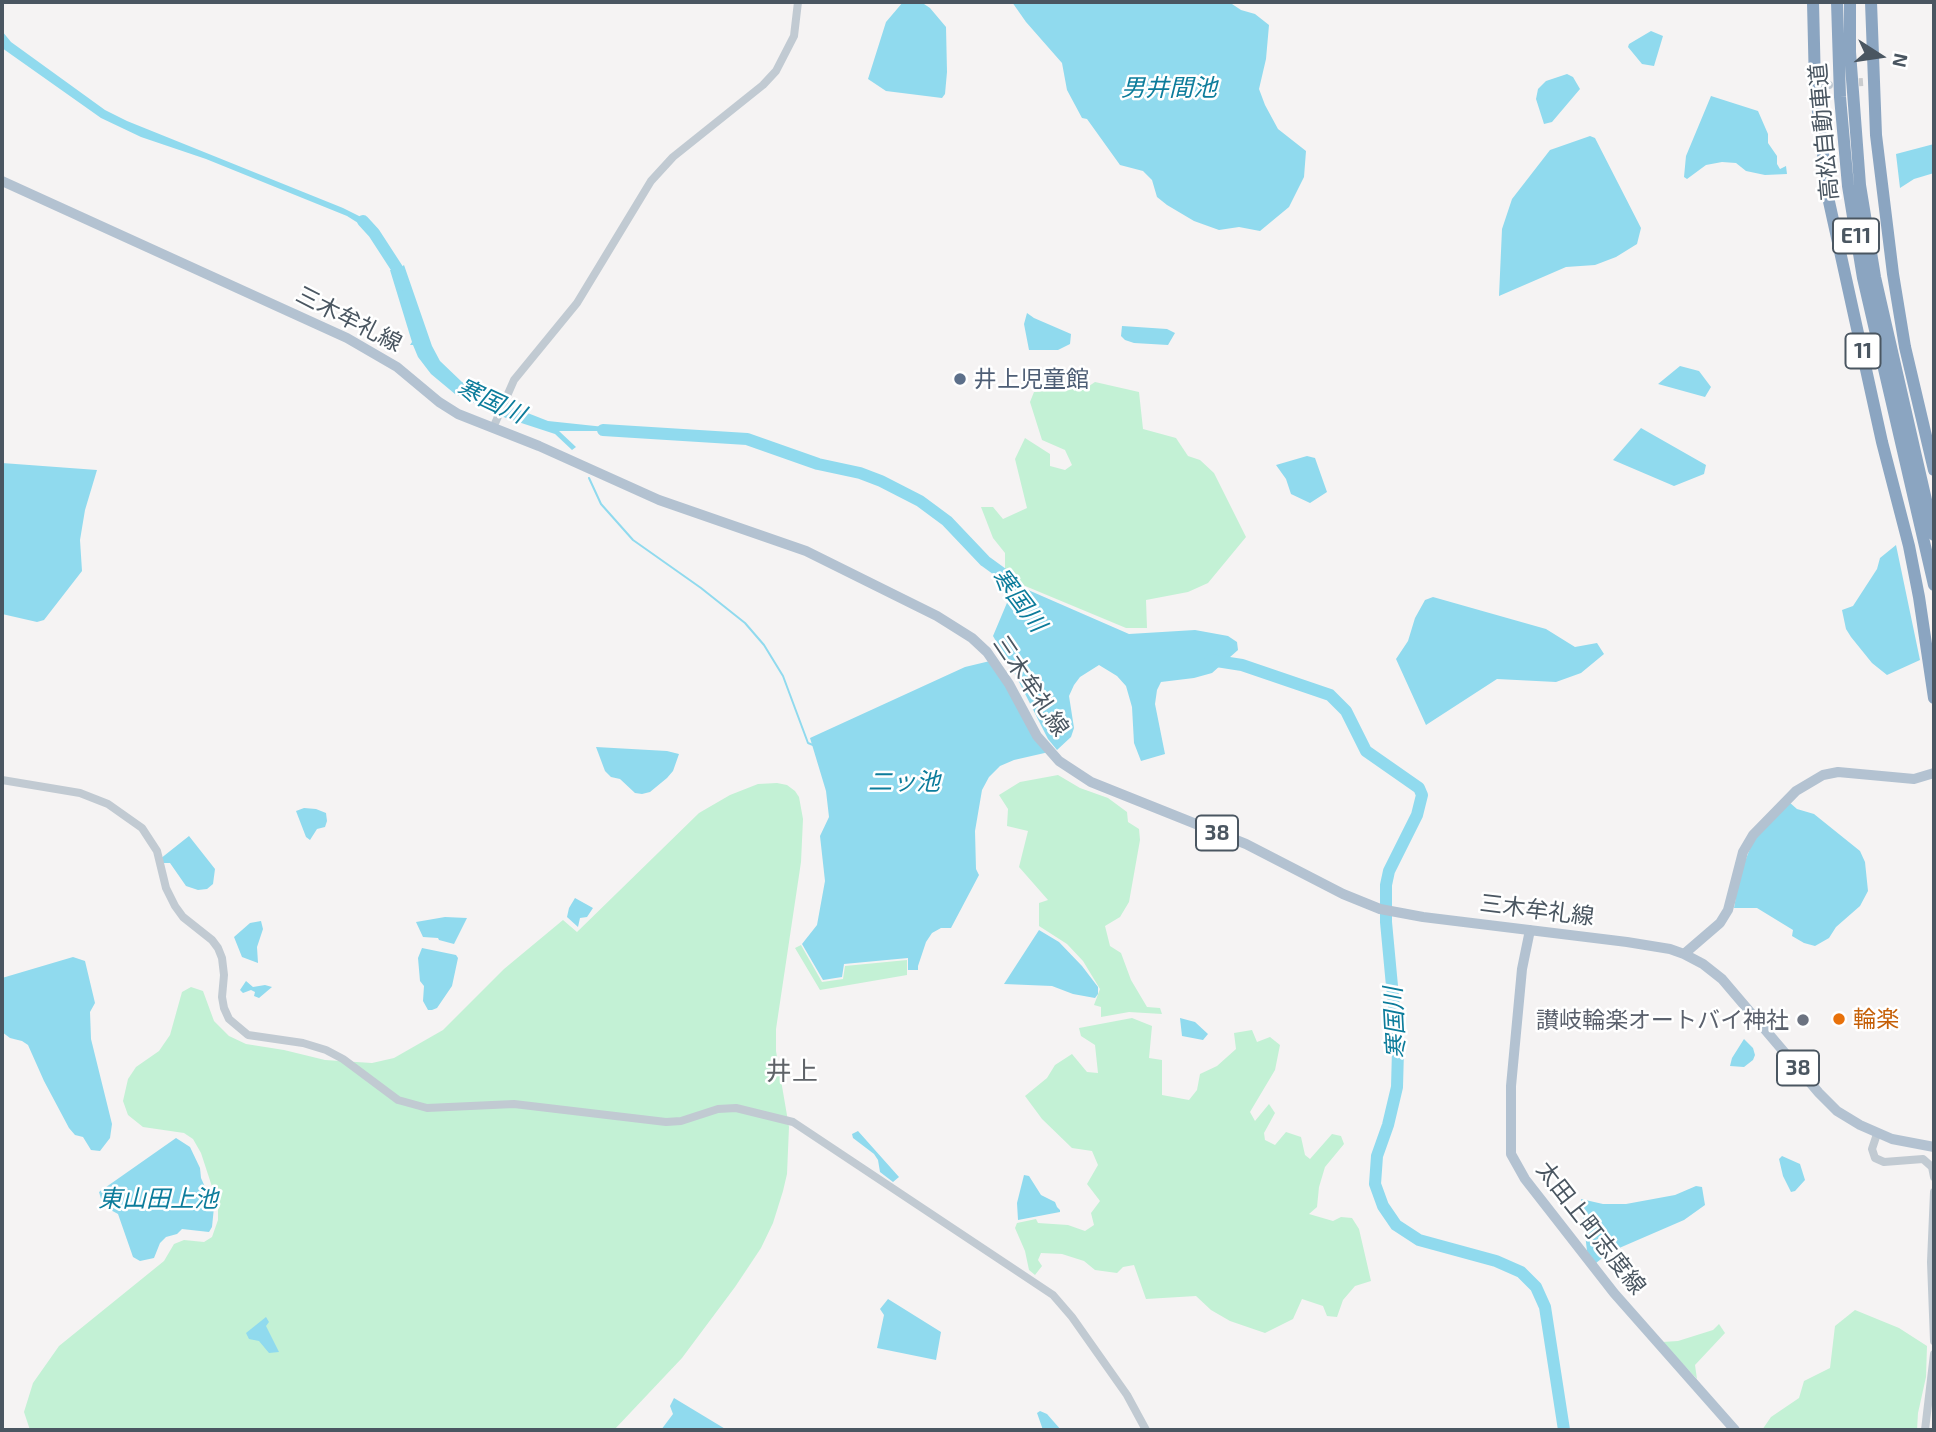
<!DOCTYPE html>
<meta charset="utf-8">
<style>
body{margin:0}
#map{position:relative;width:1936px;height:1432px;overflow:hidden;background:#f5f3f3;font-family:"Exo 2",sans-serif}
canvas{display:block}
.frame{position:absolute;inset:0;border:4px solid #4a5661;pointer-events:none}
.north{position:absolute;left:1845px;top:21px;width:70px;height:70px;-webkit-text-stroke:5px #fff;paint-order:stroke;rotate:102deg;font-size:19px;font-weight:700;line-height:28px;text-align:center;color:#4a5661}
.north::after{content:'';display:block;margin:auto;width:24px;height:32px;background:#4a5661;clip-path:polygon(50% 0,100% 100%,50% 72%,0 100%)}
</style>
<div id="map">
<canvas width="1936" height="1432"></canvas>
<div class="frame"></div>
<div class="north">N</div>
</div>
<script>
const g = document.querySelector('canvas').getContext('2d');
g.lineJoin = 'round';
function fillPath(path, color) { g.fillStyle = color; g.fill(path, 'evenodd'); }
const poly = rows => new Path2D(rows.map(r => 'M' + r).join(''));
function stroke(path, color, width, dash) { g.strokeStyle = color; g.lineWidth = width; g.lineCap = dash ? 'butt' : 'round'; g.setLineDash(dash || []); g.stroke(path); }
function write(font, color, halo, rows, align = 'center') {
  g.font = font + ' "Exo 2","Noto Sans JP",sans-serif'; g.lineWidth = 5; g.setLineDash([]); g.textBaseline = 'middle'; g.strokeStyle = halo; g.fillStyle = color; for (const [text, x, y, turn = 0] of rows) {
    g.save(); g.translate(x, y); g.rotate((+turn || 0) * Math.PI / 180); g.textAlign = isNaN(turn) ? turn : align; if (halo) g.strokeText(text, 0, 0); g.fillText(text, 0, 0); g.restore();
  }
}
fillPath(poly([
 [1095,382,1139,392,1143,429,1176,438,1188,456,1200,460,1214,473,1246,537,1208,583,1188,592,1146,600,1147,628,1126,628,1018,583,1005,569,1005,553,993,538,981,507,993,507,1003,519,1027,508,1015,459,1025,438,1050,454,1050,466,1065,470,1072,465,1065,450,1042,440,1030,402,1034,392,1086,388],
 [1058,775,1080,788,1108,798,1127,812,1128,822,1139,829,1140,840,1129,902,1120,917,1105,926,1110,946,1121,953,1131,980,1147,1007,1160,1008,1162,1014,1129,1012,1101,1017,1101,1007,1094,1005,1100,989,1083,961,1067,944,1039,926,1039,903,1048,900,1019,867,1028,831,1007,826,1008,809,999,795,1020,782],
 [777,783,787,785,795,791,799,797,803,819,801,862,776,1029,776,1051,789,1127,787,1174,783,1191,773,1223,761,1248,735,1287,682,1358,614,1430,30,1430,24,1412,33,1383,59,1346,164,1261,174,1244,184,1240,204,1242,212,1237,218,1220,218,1205,201,1153,193,1139,184,1133,143,1127,128,1115,123,1101,128,1079,136,1067,159,1051,170,1035,182,992,191,987,203,991,214,1021,229,1036,246,1044,284,1050,325,1060,372,1063,394,1058,443,1030,504,969,563,920,577,932,699,813,730,795,758,784],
 [801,945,822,982,843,979,845,966,907,960,907,975,820,990,795,948],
 [1132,1018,1152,1026,1149,1058,1162,1060,1162,1095,1189,1100,1197,1090,1200,1074,1217,1066,1236,1049,1234,1033,1252,1030,1257,1042,1270,1037,1280,1045,1275,1070,1250,1112,1255,1121,1269,1104,1275,1113,1264,1133,1265,1140,1275,1145,1286,1132,1301,1137,1305,1155,1310,1159,1332,1134,1341,1136,1344,1144,1325,1167,1319,1187,1317,1207,1309,1214,1333,1221,1341,1217,1352,1218,1359,1229,1371,1281,1355,1286,1343,1300,1337,1317,1327,1316,1323,1306,1302,1299,1293,1319,1265,1333,1230,1321,1211,1310,1196,1296,1146,1299,1134,1265,1123,1267,1117,1273,1095,1270,1084,1261,1062,1254,1041,1253,1038,1260,1042,1266,1035,1275,1029,1270,1025,1251,1015,1228,1017,1223,1036,1219,1038,1223,1068,1225,1085,1231,1094,1225,1091,1213,1100,1201,1087,1184,1098,1165,1092,1151,1072,1148,1042,1119,1025,1096,1047,1078,1055,1065,1072,1054,1087,1072,1098,1073,1095,1045,1081,1036,1079,1028],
 [1855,1310,1899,1328,1927,1346,1926,1377,1918,1413,1917,1430,1762,1430,1771,1417,1799,1398,1804,1381,1830,1368,1835,1326],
 [1719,1324,1725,1333,1695,1365,1697,1379,1662,1342,1678,1341,1713,1330]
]), '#c3f1d5');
fillPath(poly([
 [903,2,924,4,930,8,946,27,947,72,945,94,942,98,886,91,868,79,886,22],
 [1012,2,1229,2,1241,10,1255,14,1269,25,1266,59,1259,89,1265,105,1278,129,1306,151,1304,177,1289,207,1260,231,1239,227,1219,230,1194,221,1167,205,1157,197,1152,180,1143,171,1120,165,1087,119,1082,118,1067,90,1062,63,1026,22],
 [2,31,11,42,105,110,127,121,343,208,363,218,372,226,374,233,347,216,206,159,141,137,101,118,2,48],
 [1651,31,1663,36,1654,66,1642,64,1628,47,1629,44],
 [1567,74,1573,77,1580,89,1552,122,1544,124,1536,99,1538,89,1546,81],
 [1711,96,1758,111,1768,134,1768,143,1777,156,1777,164,1780,169,1786,166,1787,174,1765,175,1746,171,1736,163,1722,162,1706,165,1687,179,1684,177,1686,156],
 [1590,136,1595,138,1641,228,1637,244,1616,257,1595,265,1566,267,1499,296,1502,229,1512,199,1550,150],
 [1934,144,1934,173,1914,179,1900,188,1896,154],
 [404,265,432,346,440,361,462,382,497,401,548,421,614,428,618,431,559,431,576,447,572,450,555,434,506,418,455,394,431,374,418,357,413,345,410,345,412,342,390,270,398,270],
 [1027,313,1034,318,1071,334,1070,344,1058,350,1029,350,1024,324],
 [1122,326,1167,329,1175,333,1168,345,1134,343,1125,340,1121,336],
 [1680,366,1699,371,1711,387,1705,397,1658,384],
 [1641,428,1706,465,1704,474,1674,486,1613,460],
 [1307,456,1315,458,1327,492,1310,503,1291,494,1286,479,1276,465],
 [2,463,97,470,85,510,80,540,82,571,44,620,37,622,2,614],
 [1896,545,1920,660,1887,675,1872,663,1851,637,1846,629,1842,610,1853,606,1877,569,1880,558],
 [1019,586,1129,634,1195,630,1228,636,1237,642,1238,650,1212,673,1194,678,1161,682,1157,690,1155,704,1165,754,1141,761,1134,743,1132,707,1126,686,1117,676,1099,665,1080,677,1074,685,1069,696,1074,728,1071,737,1057,750,1048,739,1013,670,993,636,1009,598],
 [1433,597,1546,629,1575,647,1597,643,1604,654,1581,673,1556,682,1497,679,1426,725,1396,659,1408,641,1415,618,1425,600],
 [990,661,1049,752,1014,760,1000,766,989,777,982,790,975,831,976,869,979,875,951,928,941,928,932,933,926,942,918,966,918,970,908,970,908,958,844,964,842,977,823,980,802,944,817,925,825,881,820,836,829,817,826,791,810,738,965,667],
 [596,747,667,751,679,754,673,771,667,778,650,792,642,794,635,793,620,779,611,777,605,771],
 [1789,802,1797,809,1814,814,1860,851,1865,862,1868,891,1860,906,1836,927,1829,938,1815,946,1804,943,1792,936,1793,930,1757,908,1734,908,1740,874,1755,836],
 [304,808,316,809,326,813,327,821,325,827,317,829,310,840,306,837,296,811],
 [189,836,215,869,213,884,207,889,198,890,186,886,170,863,161,863,160,859],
 [575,898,593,908,587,917,580,918,578,927,567,917,569,908],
 [445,917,467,918,454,944,439,940,438,938,423,937,416,922],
 [261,921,263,929,257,947,258,963,242,957,234,937,250,923],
 [1039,930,1059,942,1082,966,1098,987,1098,994,1095,998,1073,994,1052,986,1004,984],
 [422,948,456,955,458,958,452,986,437,1008,432,1010,428,1010,423,1001,424,986,420,981,418,958],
 [73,957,85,961,95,1003,90,1012,91,1039,112,1124,110,1138,100,1151,91,1150,83,1137,75,1135,69,1128,44,1081,28,1045,22,1041,10,1038,2,1032,2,978],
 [246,981,253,987,265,985,272,987,259,998,254,996,255,992,251,990,243,993,240,990],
 [1180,1018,1195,1022,1208,1034,1203,1040,1182,1036],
 [1744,1039,1753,1048,1755,1055,1753,1060,1744,1067,1730,1066,1732,1058],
 [858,1131,899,1177,893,1182,880,1172,878,1160,874,1154,853,1138,852,1134],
 [176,1138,190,1147,200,1168,201,1178,214,1207,212,1227,209,1232,182,1229,177,1234,166,1237,160,1243,154,1258,140,1261,133,1257,118,1214,107,1208,102,1202,99,1192],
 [1782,1156,1800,1164,1805,1180,1795,1191,1791,1192,1783,1176,1779,1159],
 [1024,1175,1029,1176,1041,1195,1055,1202,1057,1207,1060,1210,1060,1212,1018,1220,1017,1203],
 [1696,1186,1702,1187,1705,1205,1684,1220,1610,1252,1596,1263,1587,1251,1581,1199,1603,1204,1626,1204,1675,1195],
 [888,1299,941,1332,936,1360,877,1348,884,1315,880,1309],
 [266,1317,269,1322,266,1326,279,1352,269,1353,259,1341,249,1339,246,1333],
 [674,1398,727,1430,661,1430,673,1414,670,1406],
 [1040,1411,1047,1414,1061,1430,1043,1430,1037,1413]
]), '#90daee');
stroke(poly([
 [589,478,601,504,633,540,701,588,745,623,764,645,783,676,808,743,813,745]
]), '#90daee', 2);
stroke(poly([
 [363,221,374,233,398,270,403,285],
 [603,430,747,439,818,464,860,473,881,481,920,501,947,521,985,561,1007,577,1020,605],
 [1210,660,1242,665,1330,695,1346,711,1366,751,1419,788,1422,795,1417,815,1389,871,1386,885,1386,922,1398,1050,1397,1087,1388,1125,1377,1156,1375,1184,1383,1206,1396,1225,1419,1240,1496,1261,1521,1272,1536,1287,1545,1307,1564,1430]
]), '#90daee', 12);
stroke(poly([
 [1835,84,1863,82]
]), '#caccce', 8, [8, 4]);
stroke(poly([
 [1815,86,1829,85],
 [493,428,514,380,577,303,651,181,673,157,763,85,776,71,794,36,798,2],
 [2,780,80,793,108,804,142,828,157,851,166,888,175,906,183,917,212,940,218,948,222,958,224,975,222,997,224,1008,229,1019,248,1035,303,1043,326,1050,343,1059,398,1100,427,1108,514,1104,666,1122,681,1121,718,1109,736,1108,793,1122,1053,1295,1072,1317,1127,1395,1146,1430],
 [1877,1134,1872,1149,1875,1158,1884,1162,1923,1159,1932,1167,1934,1177],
 [1934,1192,1931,1262,1934,1341],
 [1925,1430,1934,1354]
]), '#c1cad2', 8);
stroke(poly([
 [2,181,347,338,397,367,439,402,458,414,539,446,659,500,806,551,937,616,972,638,987,652,1009,684,1037,736,1059,761,1091,782,1246,844,1343,894,1380,909,1423,917,1627,942,1670,949,1684,954,1703,964,1722,979,1819,1093,1837,1111,1860,1125,1892,1139,1934,1147],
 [1530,930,1522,969,1511,1086,1511,1154,1525,1179,1614,1293,1735,1430],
 [1684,954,1720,923,1728,910,1743,852,1753,835,1796,791,1823,775,1838,772,1914,779,1934,773]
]), '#b3c2d1', 10);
stroke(poly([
 [1813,2,1815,86,1828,197,1882,442,1909,546,1919,597,1934,698],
 [1837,2,1840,97,1848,186,1863,278,1934,585],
 [1850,2,1850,52,1860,185,1875,277,1934,535],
 [1871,2,1876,135,1893,274,1905,347,1934,470]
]), '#8ba5c1', 12);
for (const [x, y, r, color] of [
 [960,379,7,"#5c6f8a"],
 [1839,1019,7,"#e8710a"],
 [1803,1020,7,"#6b7280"]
]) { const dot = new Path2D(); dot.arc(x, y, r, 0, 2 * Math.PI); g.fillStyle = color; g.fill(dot); stroke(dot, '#fff', 2.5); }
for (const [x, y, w] of [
 [1856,236,46],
 [1863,351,35],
 [1217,833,42],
 [1798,1068,42]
]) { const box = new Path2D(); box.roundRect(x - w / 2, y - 17.5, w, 35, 5); g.fillStyle = '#fff'; g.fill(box); stroke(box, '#4a5661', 2); }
write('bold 21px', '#4a5661', null, [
 ["E11",1856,236],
 ["11",1863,351],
 ["38",1217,833],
 ["38",1798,1068]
]);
write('23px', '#4a5661', '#fff', [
 ["高松自動車道",1824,132,-95],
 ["三木牟礼線",349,319,27],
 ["三木牟礼線",1031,686,56],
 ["三木牟礼線",1537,910,7],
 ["太田上町志度線",1591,1228,52]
]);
write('23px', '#4e5e75', '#fff', [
 ["井上児童館",974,379]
], 'left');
write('23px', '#c56008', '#fff', [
 ["輪楽",1853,1019]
], 'left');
write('23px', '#5b616d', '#fff', [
 ["讃岐輪楽オートバイ神社",1789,1020]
], 'right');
write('italic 24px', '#0c7c9b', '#fff', [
 ["男井間池",1169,88],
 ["寒国川",491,401,25],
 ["寒国川",1019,600,53],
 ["二ッ池",904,782],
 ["寒国川",1395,1023,-93],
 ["東山田上池",158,1199]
]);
write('26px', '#5f6368', '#fff', [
 ["井上",792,1071]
]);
</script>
